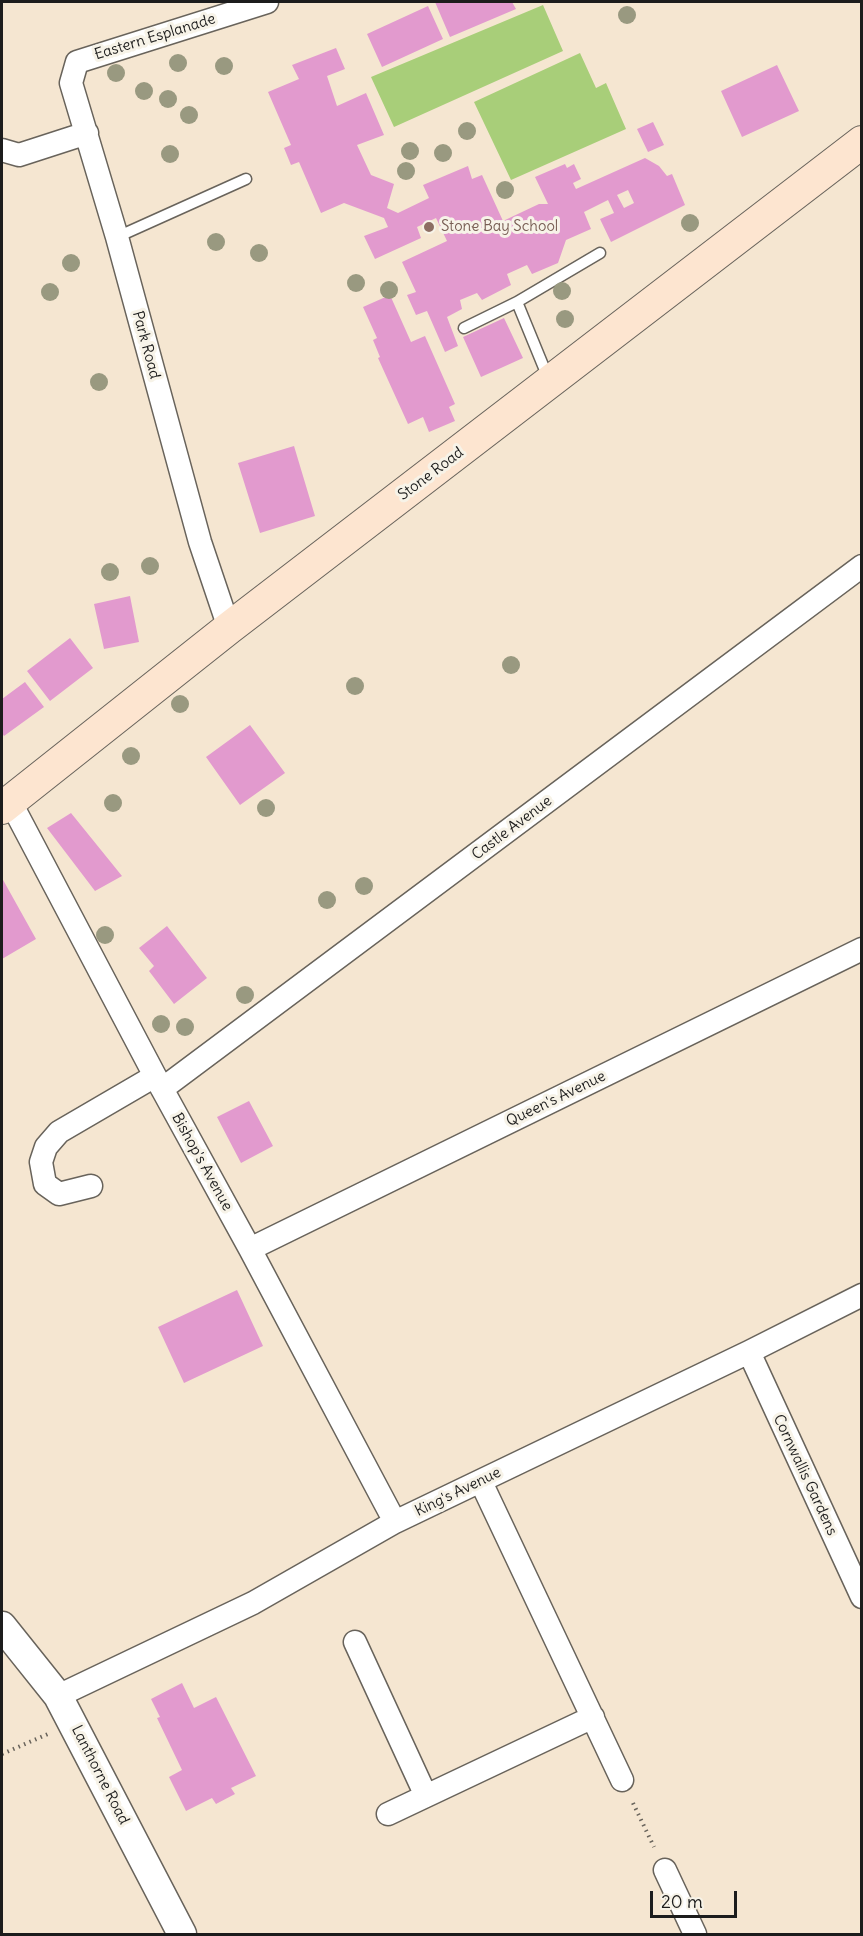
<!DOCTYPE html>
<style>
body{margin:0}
#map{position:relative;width:863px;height:1936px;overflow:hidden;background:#f5e6d1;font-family:Delius,sans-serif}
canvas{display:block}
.frame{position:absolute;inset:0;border:3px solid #1c1c1c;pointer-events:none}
.scale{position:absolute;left:650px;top:1891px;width:87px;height:27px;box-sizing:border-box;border:3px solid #1c1c1c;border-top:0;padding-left:8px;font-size:18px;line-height:21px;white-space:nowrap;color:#1c1c1c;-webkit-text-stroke:4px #f7f3e8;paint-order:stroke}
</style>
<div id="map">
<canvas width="863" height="1936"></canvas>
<div class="frame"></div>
<div class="scale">20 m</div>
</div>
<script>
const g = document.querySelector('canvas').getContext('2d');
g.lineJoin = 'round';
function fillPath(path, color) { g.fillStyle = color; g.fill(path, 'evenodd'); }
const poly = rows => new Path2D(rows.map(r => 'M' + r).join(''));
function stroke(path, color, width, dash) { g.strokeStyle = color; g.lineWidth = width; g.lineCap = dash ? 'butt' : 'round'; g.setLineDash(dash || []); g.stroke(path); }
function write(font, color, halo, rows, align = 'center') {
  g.font = font + ' Delius,sans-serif'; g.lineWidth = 6; g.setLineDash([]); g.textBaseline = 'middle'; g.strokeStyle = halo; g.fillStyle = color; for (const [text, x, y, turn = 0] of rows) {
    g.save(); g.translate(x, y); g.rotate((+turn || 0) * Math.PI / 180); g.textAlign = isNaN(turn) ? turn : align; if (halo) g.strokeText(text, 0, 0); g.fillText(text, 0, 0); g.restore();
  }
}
fillPath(poly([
 [543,5,563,51,394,127,371,77],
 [580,53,596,88,606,83,626,129,511,180,474,102]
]), '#a8ce79');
fillPath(poly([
 [435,2,512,2,516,9,450,37],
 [428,6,443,39,382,67,367,34],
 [336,48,345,69,327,76,337,106,366,93,384,135,357,145,371,175,394,184,387,208,398,213,429,198,423,185,468,166,472,179,482,175,503,221,539,204,548,204,535,177,565,164,567,168,574,164,581,179,573,183,576,189,645,158,659,166,667,176,672,174,685,205,611,242,600,219,614,213,608,200,584,212,591,229,566,240,558,263,532,274,527,265,507,274,511,285,482,300,477,293,460,300,462,309,447,317,458,346,445,352,427,311,416,315,407,295,416,292,402,262,447,241,436,218,417,227,421,238,375,259,364,236,388,227,384,218,344,203,321,213,299,162,291,165,284,148,291,145,268,92,299,79,292,65],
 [628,190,634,203,624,208,617,195],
 [777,65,799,111,742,137,721,91],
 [653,122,664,145,648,152,637,129],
 [390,295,411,342,425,336,455,404,449,407,455,421,429,432,423,417,408,424,378,358,380,357,373,340,377,338,363,307],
 [504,318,523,358,481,377,463,337],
 [294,446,315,516,260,533,238,463],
 [130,596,139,642,104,649,94,604],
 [70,638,93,668,50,701,27,671],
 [25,682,44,707,4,736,2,733,2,699],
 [250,725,285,773,240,805,206,757],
 [71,813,122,876,95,891,47,828],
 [2,878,36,939,2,959],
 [167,926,207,978,174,1004,149,971,154,966,139,948],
 [249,1101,273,1146,241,1163,217,1117],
 [237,1290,263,1346,184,1383,158,1327],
 [182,1683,194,1708,216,1697,256,1776,231,1788,235,1794,216,1804,212,1798,186,1811,169,1777,182,1770,157,1718,160,1717,151,1699]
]), '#e29ace');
const service = poly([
 [117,237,246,179],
 [517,302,549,380],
 [464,328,517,302,600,253]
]);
const minor = poly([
 [2,150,19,155,87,133],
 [229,628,200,542,117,237,71,83,77,62,267,2],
 [10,801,155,1076,250,1249,395,1522],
 [162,1089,862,566],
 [91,1186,59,1194,45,1184,41,1162,46,1147,59,1132,155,1076],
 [250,1249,862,949],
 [749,1352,862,1597],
 [481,1482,622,1780],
 [355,1642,426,1796],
 [58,1696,253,1603,395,1522,749,1352,862,1295],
 [388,1814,593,1717],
 [665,1870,695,1934]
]);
const tertiary = poly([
 [2,1626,58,1696,182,1934]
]);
const secondary = poly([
 [2,808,229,628,862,142]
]);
stroke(service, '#68635b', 13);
stroke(minor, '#68635b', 25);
stroke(tertiary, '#68635b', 31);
stroke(secondary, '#68635b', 34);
stroke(poly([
 [2,1754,48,1734],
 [633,1803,654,1847]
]), '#68635b', 4, [1.5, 4.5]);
stroke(service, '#fff', 10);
stroke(minor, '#fff', 22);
stroke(tertiary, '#fff', 28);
stroke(secondary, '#fde5d0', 32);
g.fillStyle = '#999980';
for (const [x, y] of [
 [627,15],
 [178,63],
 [224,66],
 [116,73],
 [144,91],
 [168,99],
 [189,115],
 [467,131],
 [410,151],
 [443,153],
 [170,154],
 [406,171],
 [505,190],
 [690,223],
 [216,242],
 [259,253],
 [71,263],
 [356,283],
 [389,290],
 [562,291],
 [50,292],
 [565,319],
 [99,382],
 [150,566],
 [110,572],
 [511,665],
 [355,686],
 [180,704],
 [131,756],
 [113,803],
 [266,808],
 [364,886],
 [327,900],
 [105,935],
 [245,995],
 [161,1024],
 [185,1027]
]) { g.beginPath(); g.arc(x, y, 9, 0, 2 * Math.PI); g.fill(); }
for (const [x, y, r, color] of [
 [429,227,6,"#8d6e63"]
]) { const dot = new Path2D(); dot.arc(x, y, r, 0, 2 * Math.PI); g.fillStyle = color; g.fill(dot); stroke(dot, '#f7f3e8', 2); }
write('15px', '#1c1c1c', '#f7f3e8', [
 ["Eastern Esplanade",155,37,-17],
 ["Park Road",146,345,75],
 ["Stone Road",431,474,-37],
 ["Castle Avenue",512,828,-37],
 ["Queen's Avenue",556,1099,-26],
 ["Bishop's Avenue",202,1162,61],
 ["Cornwallis Gardens",805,1475,65],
 ["King's Avenue",458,1492,-26],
 ["Lanthorne Road",100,1775,63]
]);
write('15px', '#785e54', '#f7f3e8', [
 ["Stone Bay School",441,227]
], 'left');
</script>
